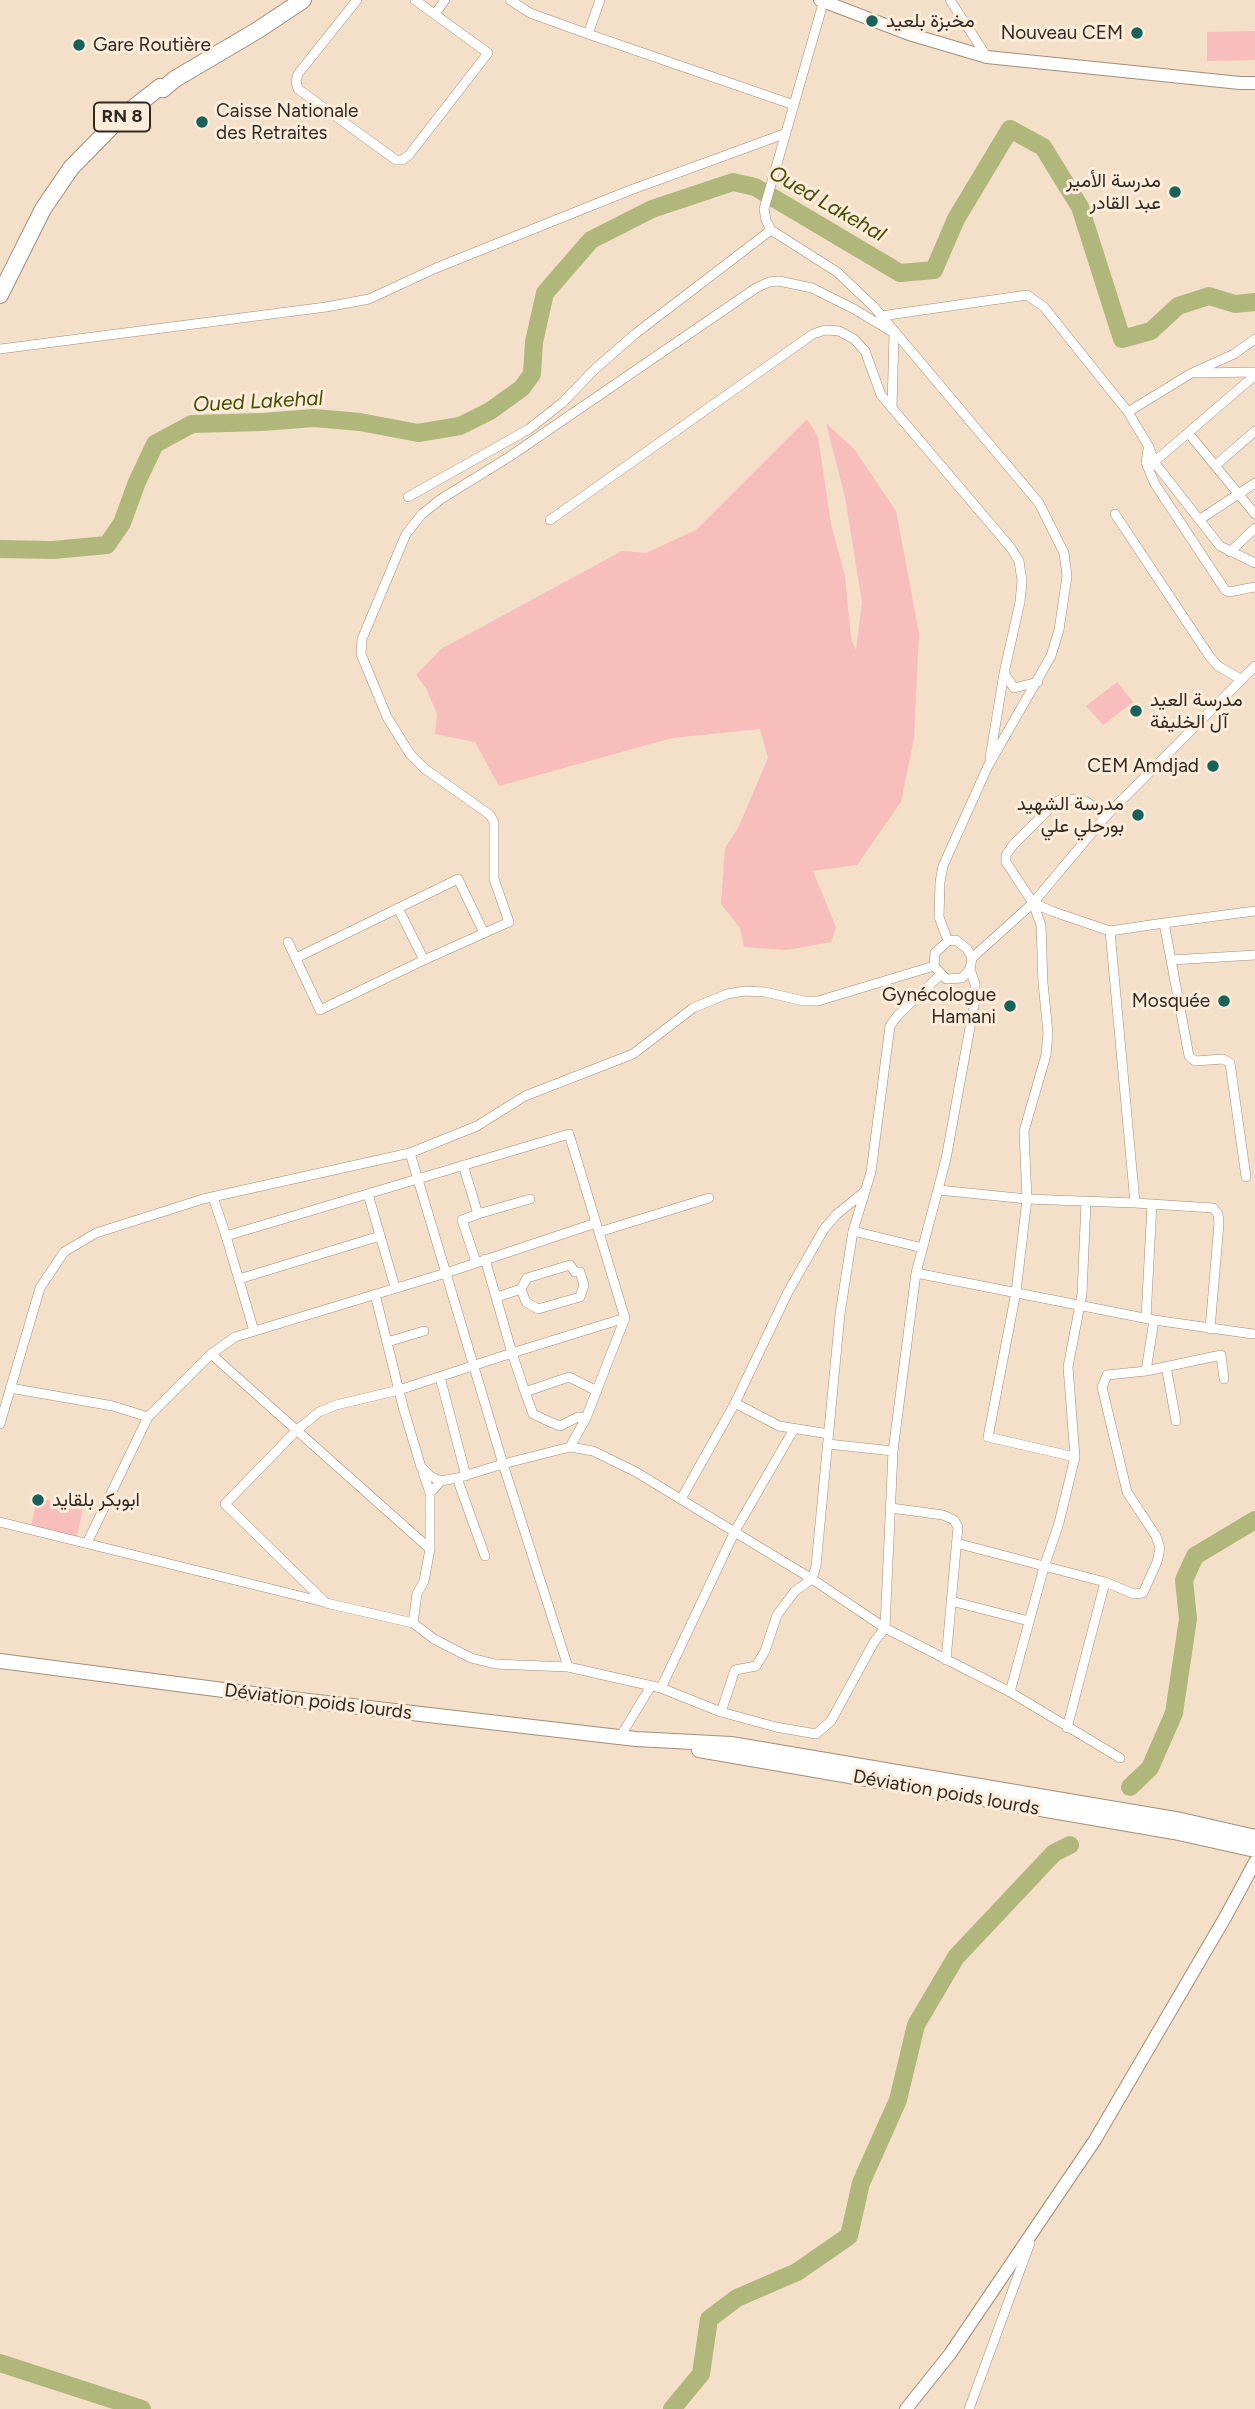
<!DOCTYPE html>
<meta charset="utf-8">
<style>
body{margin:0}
canvas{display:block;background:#f4dfc8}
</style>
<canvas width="1255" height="2409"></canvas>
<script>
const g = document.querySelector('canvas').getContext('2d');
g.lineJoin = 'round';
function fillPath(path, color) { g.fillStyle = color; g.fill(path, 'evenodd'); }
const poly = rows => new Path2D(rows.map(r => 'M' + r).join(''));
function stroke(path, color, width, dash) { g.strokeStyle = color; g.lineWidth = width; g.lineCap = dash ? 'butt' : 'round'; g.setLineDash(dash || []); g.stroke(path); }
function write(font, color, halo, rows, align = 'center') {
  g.font = font + ' Figtree,Vazirmatn,sans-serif'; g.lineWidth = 6; g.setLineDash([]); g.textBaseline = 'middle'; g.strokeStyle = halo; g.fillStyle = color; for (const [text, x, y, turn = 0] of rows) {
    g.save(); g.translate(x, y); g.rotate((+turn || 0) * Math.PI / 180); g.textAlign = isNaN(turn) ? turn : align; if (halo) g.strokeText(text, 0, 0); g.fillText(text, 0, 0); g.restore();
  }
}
fillPath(poly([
 [1255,31,1255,60,1207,61,1207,32],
 [807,419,818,437,831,524,845,576,851,639,856,650,862,602,845,497,826,423,855,450,896,511,919,633,914,738,901,802,857,865,813,871,836,927,831,942,787,950,744,947,740,928,721,904,725,848,739,826,768,758,760,729,672,738,499,786,475,742,435,734,437,714,426,688,416,675,441,649,622,551,646,553,696,530],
 [1117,682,1133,702,1103,725,1086,706],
 [37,1498,83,1508,77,1536,31,1527]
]), '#f7bebb');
stroke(poly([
 [0,549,53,550,107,545,122,523,137,482,155,444,192,424,262,422,314,418,360,422,418,433,460,426,490,411,522,388,532,374,534,342,545,293,591,240,652,209,733,182,755,187,900,273,934,270,956,219,1010,129,1043,147,1080,207,1122,339,1151,331,1178,306,1209,296,1235,304,1255,302],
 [1130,1787,1150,1768,1174,1713,1188,1619,1184,1580,1195,1556,1255,1520],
 [0,2363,142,2409],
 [672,2409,701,2374,709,2319,737,2298,797,2272,849,2236,861,2183,898,2100,916,2025,956,1957,1054,1853,1070,1845]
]), '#afb77a', 18);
const street = poly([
 [357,0,298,74,296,81,298,89,396,160,402,160,409,155,488,53,415,0],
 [510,0,530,13,588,34,794,105],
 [824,0,764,209,766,220,771,230,837,272,874,307,1039,503,1064,553,1067,576,1059,630,1051,656,988,766,943,866,940,882,939,917,948,941],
 [950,0,987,57],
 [435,14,445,0],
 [588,34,600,0],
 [881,316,1027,295,1044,307,1128,412,1149,447,1154,462,1220,546,1255,563],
 [0,349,326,307,369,299,436,268,628,191,784,134],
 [1197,373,1255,372],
 [1128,412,1190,374,1234,354,1255,339],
 [1189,434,1255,514],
 [1148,449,1146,463,1155,484,1225,590,1229,592,1255,587],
 [1154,462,1253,377],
 [1216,465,1255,431],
 [408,497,529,429,562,403,595,369,635,334,771,230],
 [1115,514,1210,657,1218,666,1242,680],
 [550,520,813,334,825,330,839,331,854,339,865,351,881,395,1011,548,1019,561,1022,581,1020,602,1004,673,990,758],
 [1199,520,1255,483],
 [1230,552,1255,528],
 [1004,673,1014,688,1038,682],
 [398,908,424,960],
 [1255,911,1164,923,1171,960,1255,955],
 [1164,923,1110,931,1054,912,1033,903,1106,816,1255,666],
 [1110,931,1135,1203],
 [288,942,320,1010,424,960,509,922,494,879,494,822,490,815,425,769,410,754,387,717,361,654,362,639,406,534,422,514,441,499,509,457,756,288,769,282,779,281,812,288,854,309,894,333,892,408],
 [296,958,458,879,484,933],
 [972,958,1033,903],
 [1171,960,1189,1056,1195,1061,1223,1059,1230,1063,1246,1177],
 [410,1153,503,1464,568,1667,661,1688,721,1712,776,1727,816,1734,831,1721,874,1642,885,1628,893,1451,916,1273,946,1159,975,1000,975,984,970,969,972,958,967,949,956,940,948,941,935,953,934,966,946,979,962,978,970,969],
 [463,1165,478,1214,530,1199],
 [939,1190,1027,1199,1135,1203,1213,1208,1218,1214,1219,1223,1210,1329],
 [368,1194,395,1287],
 [213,1197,226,1236],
 [853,1231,923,1248],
 [599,1232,709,1198],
 [476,1262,462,1220,478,1214],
 [916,1273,1154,1320,1253,1334],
 [239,1279,380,1236],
 [375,1294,403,1407,421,1467,430,1476,441,1481],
 [497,1297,521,1289,527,1278,570,1265,575,1272,580,1272,584,1285,580,1297,538,1309,526,1302,521,1289],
 [1146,1318,1152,1204],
 [254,1331,226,1236,569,1134,625,1318],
 [387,1342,424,1331],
 [1166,1366,1176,1421],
 [1146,1371,1154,1320],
 [440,1377,466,1476],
 [10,1388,113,1406,148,1417],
 [735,1403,779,1426,829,1434],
 [586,1418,578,1417,560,1426,550,1422,533,1414,525,1392,569,1377,597,1391],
 [0,1424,40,1288,64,1252,96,1233,203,1199,410,1153,477,1126,525,1096,633,1054,693,1008,727,994,745,991,765,992,804,1001,818,1001,934,966],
 [828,1444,893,1451],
 [570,1447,593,1451,636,1472,812,1579,885,1628,1010,1692,1120,1758],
 [1075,1457,988,1437,1016,1292,1027,1199,1024,1131,1046,1055,1048,1033,1043,983,1041,925,1033,903,1006,862,1006,855,1013,845,1057,801,1070,799,1087,802,1106,816],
 [423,1472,430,1493,430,1549],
 [457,1478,503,1464,570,1447,586,1418,625,1318,512,1353,485,1259],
 [430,1493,441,1481,457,1478,485,1556],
 [681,1499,735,1403,788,1292,824,1229,837,1214,863,1193],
 [891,1508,943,1515,954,1520,958,1527,946,1660],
 [0,1522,324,1602],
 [87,1543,148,1417,211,1354],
 [956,1543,1105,1582,1134,1594,1143,1593,1157,1562,1160,1548,1156,1536,1127,1492,1102,1387,1107,1375,1146,1371,1221,1355,1224,1379],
 [951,1601,1029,1621],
 [413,1623,326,1603,225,1504,297,1430,319,1412,336,1405,399,1390,512,1353,525,1392],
 [568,1667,495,1664,471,1658,434,1639,413,1623,417,1594,424,1581,430,1549,211,1354,235,1337,446,1273,596,1223],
 [661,1688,735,1531,794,1429],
 [1010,1692,1044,1567,1059,1523,1075,1457,1068,1367,1082,1294,1086,1202],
 [721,1712,735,1670,756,1666,765,1651,777,1615,795,1591,812,1579,816,1566,840,1314,853,1231,871,1172,890,1026,898,1015,940,975],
 [1067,1728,1105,1582],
 [620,1737,651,1686],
 [969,2409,1030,2243]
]);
const secondary = poly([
 [820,0,909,34,987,57,1240,83,1255,83],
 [906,2409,950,2354,1095,2140,1226,1916,1255,1862]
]);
const primary = poly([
 [0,1661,300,1700,636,1739,731,1744,1181,1820,1255,1837],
 [699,1750,1174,1832,1255,1850]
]);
const highway = poly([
 [0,295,43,209,71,168,119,119,160,87,163,89,175,79,258,30,303,0]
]);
stroke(street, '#a28e7a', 10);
stroke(secondary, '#a28e7a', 14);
stroke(primary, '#a28e7a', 16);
stroke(highway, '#a28e7a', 18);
stroke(street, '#fff', 9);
stroke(secondary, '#fff', 12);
stroke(primary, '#fff', 14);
stroke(highway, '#fff', 16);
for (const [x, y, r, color] of [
 [872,21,7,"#17625a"],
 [1137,33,7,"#17625a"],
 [79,45,7,"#17625a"],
 [202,122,7,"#17625a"],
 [1175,192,7,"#17625a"],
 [1136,711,7,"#17625a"],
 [1213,766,7,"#17625a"],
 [1138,815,7,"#17625a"],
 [1224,1001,7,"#17625a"],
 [1010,1006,7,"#17625a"],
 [38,1500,7,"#17625a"]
]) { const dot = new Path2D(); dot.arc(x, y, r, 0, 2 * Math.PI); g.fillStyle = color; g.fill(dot); stroke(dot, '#feeddb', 2.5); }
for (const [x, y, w] of [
 [122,117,56]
]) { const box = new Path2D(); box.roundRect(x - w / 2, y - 14.5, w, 29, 5); g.fillStyle = '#feeddb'; g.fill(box); stroke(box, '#312920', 2); }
write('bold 18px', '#312920', null, [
 ["RN 8",122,117]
]);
write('19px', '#312920', '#feeddb', [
 ["مخبزة بلعيد",886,21,"left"],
 ["Nouveau CEM",1123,33],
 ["Gare Routière",93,45,"left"],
 ["Caisse Nationale",216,111,"left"],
 ["des Retraites",216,133,"left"],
 ["مدرسة الأمير",1161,181],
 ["عبد القادر",1161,203],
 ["مدرسة العيد",1150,700,"left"],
 ["آل الخليفة",1150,722,"left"],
 ["CEM Amdjad",1199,766],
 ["مدرسة الشهيد",1124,804],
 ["بورحلي علي",1124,826],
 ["Gynécologue",996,995],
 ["Hamani",996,1017],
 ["Mosquée",1210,1001],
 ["ابوبكر بلقايد",52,1500,"left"]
], 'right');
write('19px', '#312920', '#feeddb', [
 ["Déviation poids lourds",318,1702,7],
 ["Déviation poids lourds",946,1793,10]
]);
write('italic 21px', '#484f03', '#feeddb', [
 ["Oued Lakehal",827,204,30],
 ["Oued Lakehal",258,402,-3]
]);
</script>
